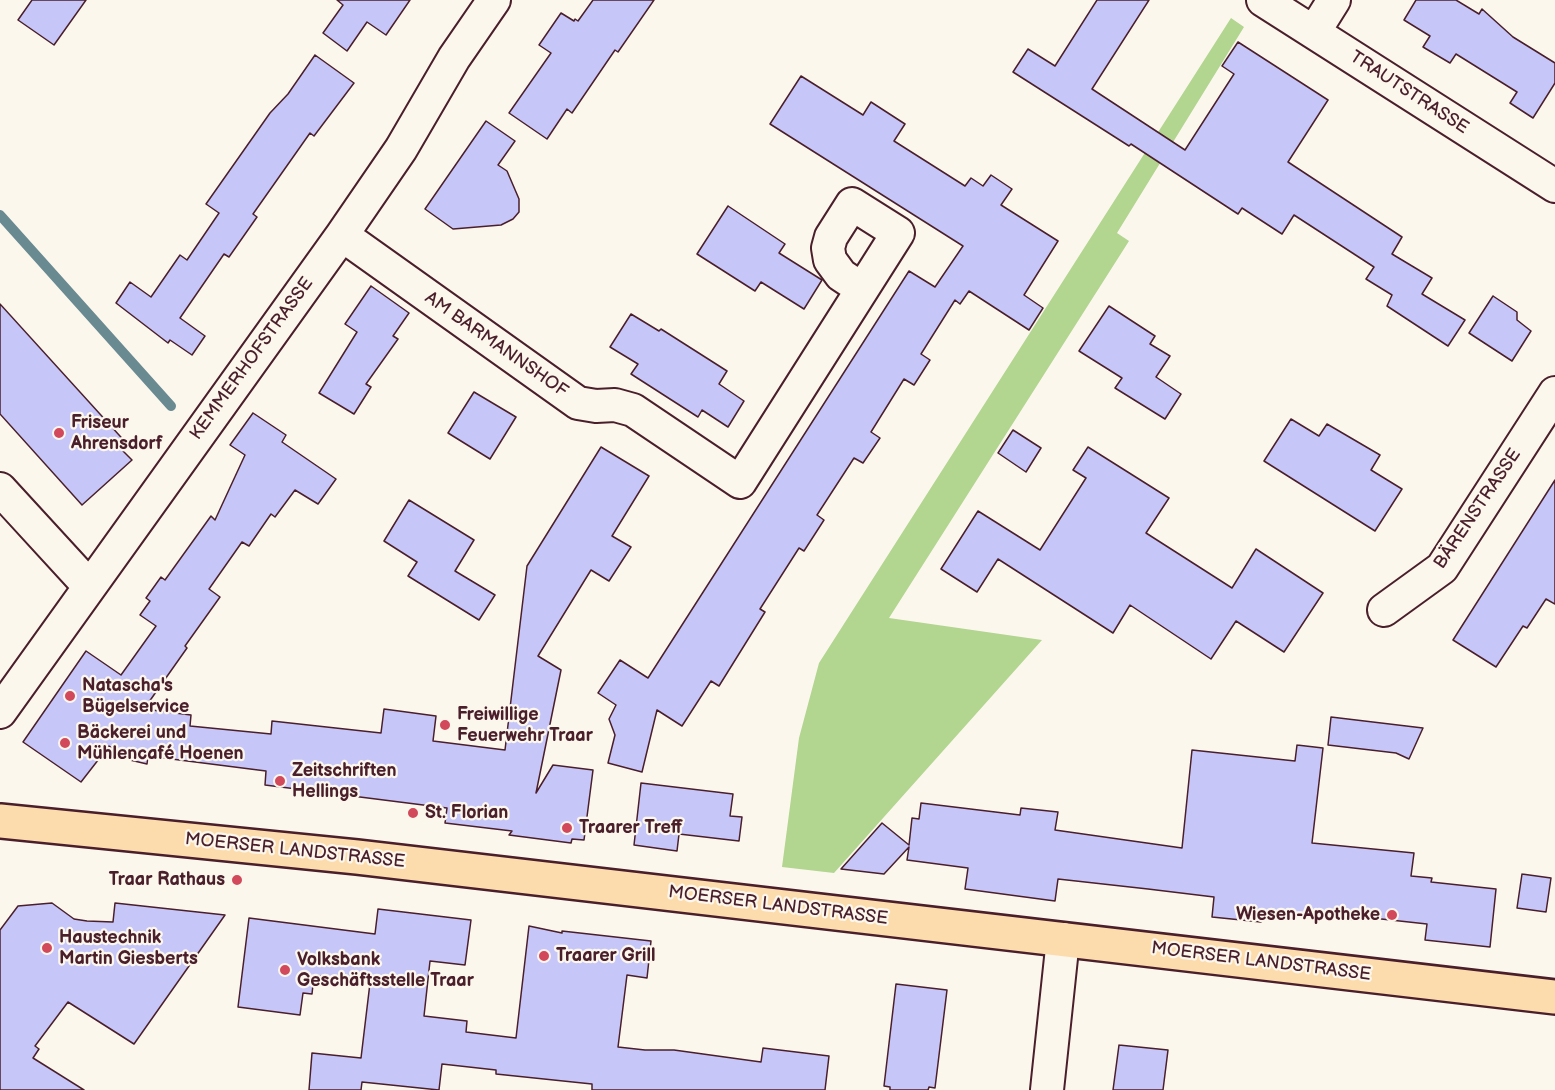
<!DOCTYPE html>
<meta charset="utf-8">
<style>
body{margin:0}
canvas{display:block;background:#fbf7ec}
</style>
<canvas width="1555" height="1090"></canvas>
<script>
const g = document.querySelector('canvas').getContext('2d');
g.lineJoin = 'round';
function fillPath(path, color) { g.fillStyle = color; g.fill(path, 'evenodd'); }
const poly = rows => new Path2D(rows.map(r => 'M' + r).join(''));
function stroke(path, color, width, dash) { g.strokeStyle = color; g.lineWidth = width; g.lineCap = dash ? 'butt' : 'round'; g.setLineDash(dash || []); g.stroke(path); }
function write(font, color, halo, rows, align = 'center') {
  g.font = font + ' "Balsamiq Sans",sans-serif'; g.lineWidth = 4.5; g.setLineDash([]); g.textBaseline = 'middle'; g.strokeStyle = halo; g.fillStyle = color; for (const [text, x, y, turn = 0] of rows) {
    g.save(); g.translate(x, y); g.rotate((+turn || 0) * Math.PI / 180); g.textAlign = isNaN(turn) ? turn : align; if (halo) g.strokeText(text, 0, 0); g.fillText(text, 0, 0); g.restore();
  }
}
fillPath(poly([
 [1231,18,1244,27,1117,233,1129,241,889,618,1042,640,834,873,782,867,799,738,819,663]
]), '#b2d590');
stroke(poly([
 [0,215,171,406]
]), '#6a8a92', 10);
const building = poly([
 [32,0,86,0,54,45,18,20,32,0],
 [337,0,410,0,386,35,367,22,347,51,323,33,343,5,337,0],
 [593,0,654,0,618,52,615,50,572,113,567,109,547,139,509,113,551,53,539,45,561,13,574,21,575,19,578,21,593,0],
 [1097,0,1149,0,1092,89,1185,150,1234,74,1222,66,1238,42,1328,100,1288,162,1402,237,1392,254,1432,278,1422,294,1465,320,1448,346,1387,306,1392,295,1366,279,1374,267,1294,215,1282,234,1242,208,1238,214,1131,144,1129,146,1013,72,1028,49,1055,66,1097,0],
 [1416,0,1456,0,1479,14,1482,9,1513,37,1555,63,1555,83,1533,118,1510,103,1517,92,1456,54,1450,63,1423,47,1430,36,1404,20,1416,0],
 [315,55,354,83,314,136,310,133,253,214,257,217,229,257,224,254,180,318,205,336,192,355,170,340,168,343,116,303,130,282,151,297,180,255,187,260,219,213,206,204,270,113,288,94,315,55],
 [801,76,863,115,871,102,905,124,894,141,965,186,971,178,983,186,991,175,1012,189,1001,205,1058,241,1024,295,1043,308,1029,330,969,291,960,304,955,300,921,354,930,360,914,385,904,379,871,432,880,438,863,463,854,458,817,515,824,520,804,551,799,548,760,609,765,612,719,686,711,681,682,726,657,710,642,772,608,763,615,735,609,719,616,705,598,693,620,660,648,678,909,271,935,287,963,246,770,124,801,76],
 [486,121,515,141,498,165,507,171,519,199,519,212,513,219,501,225,453,229,425,209,486,121],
 [728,206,785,244,779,253,822,280,804,309,761,282,755,291,697,254,728,206],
 [371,286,409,313,393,336,398,339,366,384,371,387,354,414,319,393,357,332,345,324,371,286],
 [1493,296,1517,312,1517,320,1531,331,1512,361,1469,333,1493,296],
 [0,304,129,446,123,451,132,460,82,505,0,414,0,304],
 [1109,306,1155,336,1150,344,1170,356,1156,377,1181,394,1165,419,1115,388,1122,378,1079,351,1109,306],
 [631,314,659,331,661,329,727,371,719,384,744,401,728,427,702,410,698,417,631,374,638,364,610,347,631,314],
 [474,392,516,417,490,459,448,433,474,392],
 [253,413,286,435,282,442,336,479,318,504,295,490,275,517,271,514,249,546,242,542,209,589,220,597,185,646,187,648,144,709,191,715,190,726,271,734,272,721,381,733,384,709,436,716,433,741,505,750,527,566,601,447,649,476,612,536,631,547,609,581,591,570,538,656,561,670,536,793,553,765,593,770,584,840,572,839,571,843,509,835,512,831,445,823,447,808,265,785,266,771,148,756,147,764,130,760,109,746,81,782,23,742,86,651,121,675,156,626,140,615,150,601,146,598,161,577,165,580,211,516,215,520,245,455,230,445,253,413],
 [1291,419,1319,436,1327,424,1380,455,1371,470,1402,489,1375,531,1264,461,1291,419],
 [1013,430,1041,448,1026,472,998,453,1013,430],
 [1088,447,1169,498,1146,533,1232,588,1256,549,1323,593,1284,652,1236,621,1211,659,1130,605,1113,633,998,559,977,592,941,569,978,511,1040,550,1086,478,1073,470,1088,447],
 [1555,480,1555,604,1546,599,1527,628,1523,626,1496,667,1453,640,1555,480],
 [409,500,474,540,455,571,495,595,479,620,408,576,417,562,384,541,409,500],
 [1331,717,1423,728,1409,759,1396,753,1328,745,1331,717],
 [1297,745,1323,748,1312,843,1414,853,1411,876,1432,878,1431,882,1496,889,1490,947,1425,940,1427,924,1354,916,1354,920,1293,913,1293,917,1263,914,1261,922,1212,917,1214,897,1148,889,1058,879,1055,901,965,889,968,868,907,860,909,847,884,874,841,869,882,823,909,845,912,818,919,819,921,803,1020,815,1021,808,1058,812,1055,830,1182,848,1192,750,1295,761,1297,745],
 [641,783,733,794,730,816,742,817,739,841,679,834,677,851,634,845,641,783],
 [1522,874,1551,878,1546,912,1517,908,1522,874],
 [52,903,74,919,87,921,113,922,115,903,225,915,134,1044,68,1002,35,1046,39,1049,33,1058,84,1090,0,1090,0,930,18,906,52,903],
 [378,909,471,920,465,965,430,961,424,1016,467,1021,466,1032,516,1038,529,926,562,933,562,931,651,941,647,978,627,975,618,1047,645,1050,674,1050,761,1062,763,1048,829,1056,825,1090,592,1090,592,1084,496,1074,496,1070,442,1064,439,1090,362,1082,361,1090,309,1090,312,1053,361,1058,370,983,314,975,312,994,303,993,300,1015,238,1007,249,918,375,934,378,909],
 [896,984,947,990,935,1088,929,1087,928,1090,890,1090,890,1087,884,1086,896,984],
 [1119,1045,1168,1050,1163,1090,1113,1090,1119,1045]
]);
fillPath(building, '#c7c6f9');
stroke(building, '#4a1f2b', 1.5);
const minor = poly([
 [1263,0,1555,186],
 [1314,32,1334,0],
 [342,235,578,403,596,406,615,405,633,410,740,482,898,233,852,204,831,237,828,248,830,260,841,275,862,289],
 [0,489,89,586],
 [1384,610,1442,568,1555,393],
 [0,712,342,235,401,149,454,58,494,0],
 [1047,1090,1063,939]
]);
const major = poly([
 [0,821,357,857,1555,997]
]);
stroke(minor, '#4a1f2b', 36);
stroke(major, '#4a1f2b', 38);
stroke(minor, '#fbf7ec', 32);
stroke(major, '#fcdcac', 33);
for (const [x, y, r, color] of [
 [59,433,6,"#d1495b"],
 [70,696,6,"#d1495b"],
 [445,725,6,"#d1495b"],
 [65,743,6,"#d1495b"],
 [280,781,6,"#d1495b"],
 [413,813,6,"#d1495b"],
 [567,828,6,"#d1495b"],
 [237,880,6,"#d1495b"],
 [1392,915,6,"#d1495b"],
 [47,948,6,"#d1495b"],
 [544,956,6,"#d1495b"],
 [285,970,6,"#d1495b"]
]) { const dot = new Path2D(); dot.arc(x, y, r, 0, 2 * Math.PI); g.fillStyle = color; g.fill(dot); stroke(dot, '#fbf7ec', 2); }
write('18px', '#4a1f2b', '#fbf7ec', [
 ["TRAUTSTRASSE",1409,93,33],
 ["AM BARMANNSHOF",496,345,35],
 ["KEMMERHOFSTRASSE",252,359,-54],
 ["BÄRENSTRASSE",1478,509,-56],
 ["MOERSER LANDSTRASSE",295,851,6],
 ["MOERSER LANDSTRASSE",778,906,7],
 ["MOERSER LANDSTRASSE",1261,962,7]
]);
write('bold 18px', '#4a1f2b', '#fbf7ec', [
 ["Friseur",71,423],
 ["Ahrensdorf",71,444],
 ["Natascha's",82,686],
 ["Bügelservice",82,707],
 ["Freiwillige",457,715],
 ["Feuerwehr Traar",457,736],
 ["Bäckerei und",77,733],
 ["Mühlencafé Hoenen",77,754],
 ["Zeitschriften",292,771],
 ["Hellings",292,792],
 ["St. Florian",425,813],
 ["Traarer Treff",579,828],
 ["Traar Rathaus",225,880,"right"],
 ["Wiesen-Apotheke",1380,915,"right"],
 ["Haustechnik",59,938],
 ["Martin Giesberts",59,959],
 ["Traarer Grill",556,956],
 ["Volksbank",297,960],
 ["Geschäftsstelle Traar",297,981]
], 'left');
</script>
